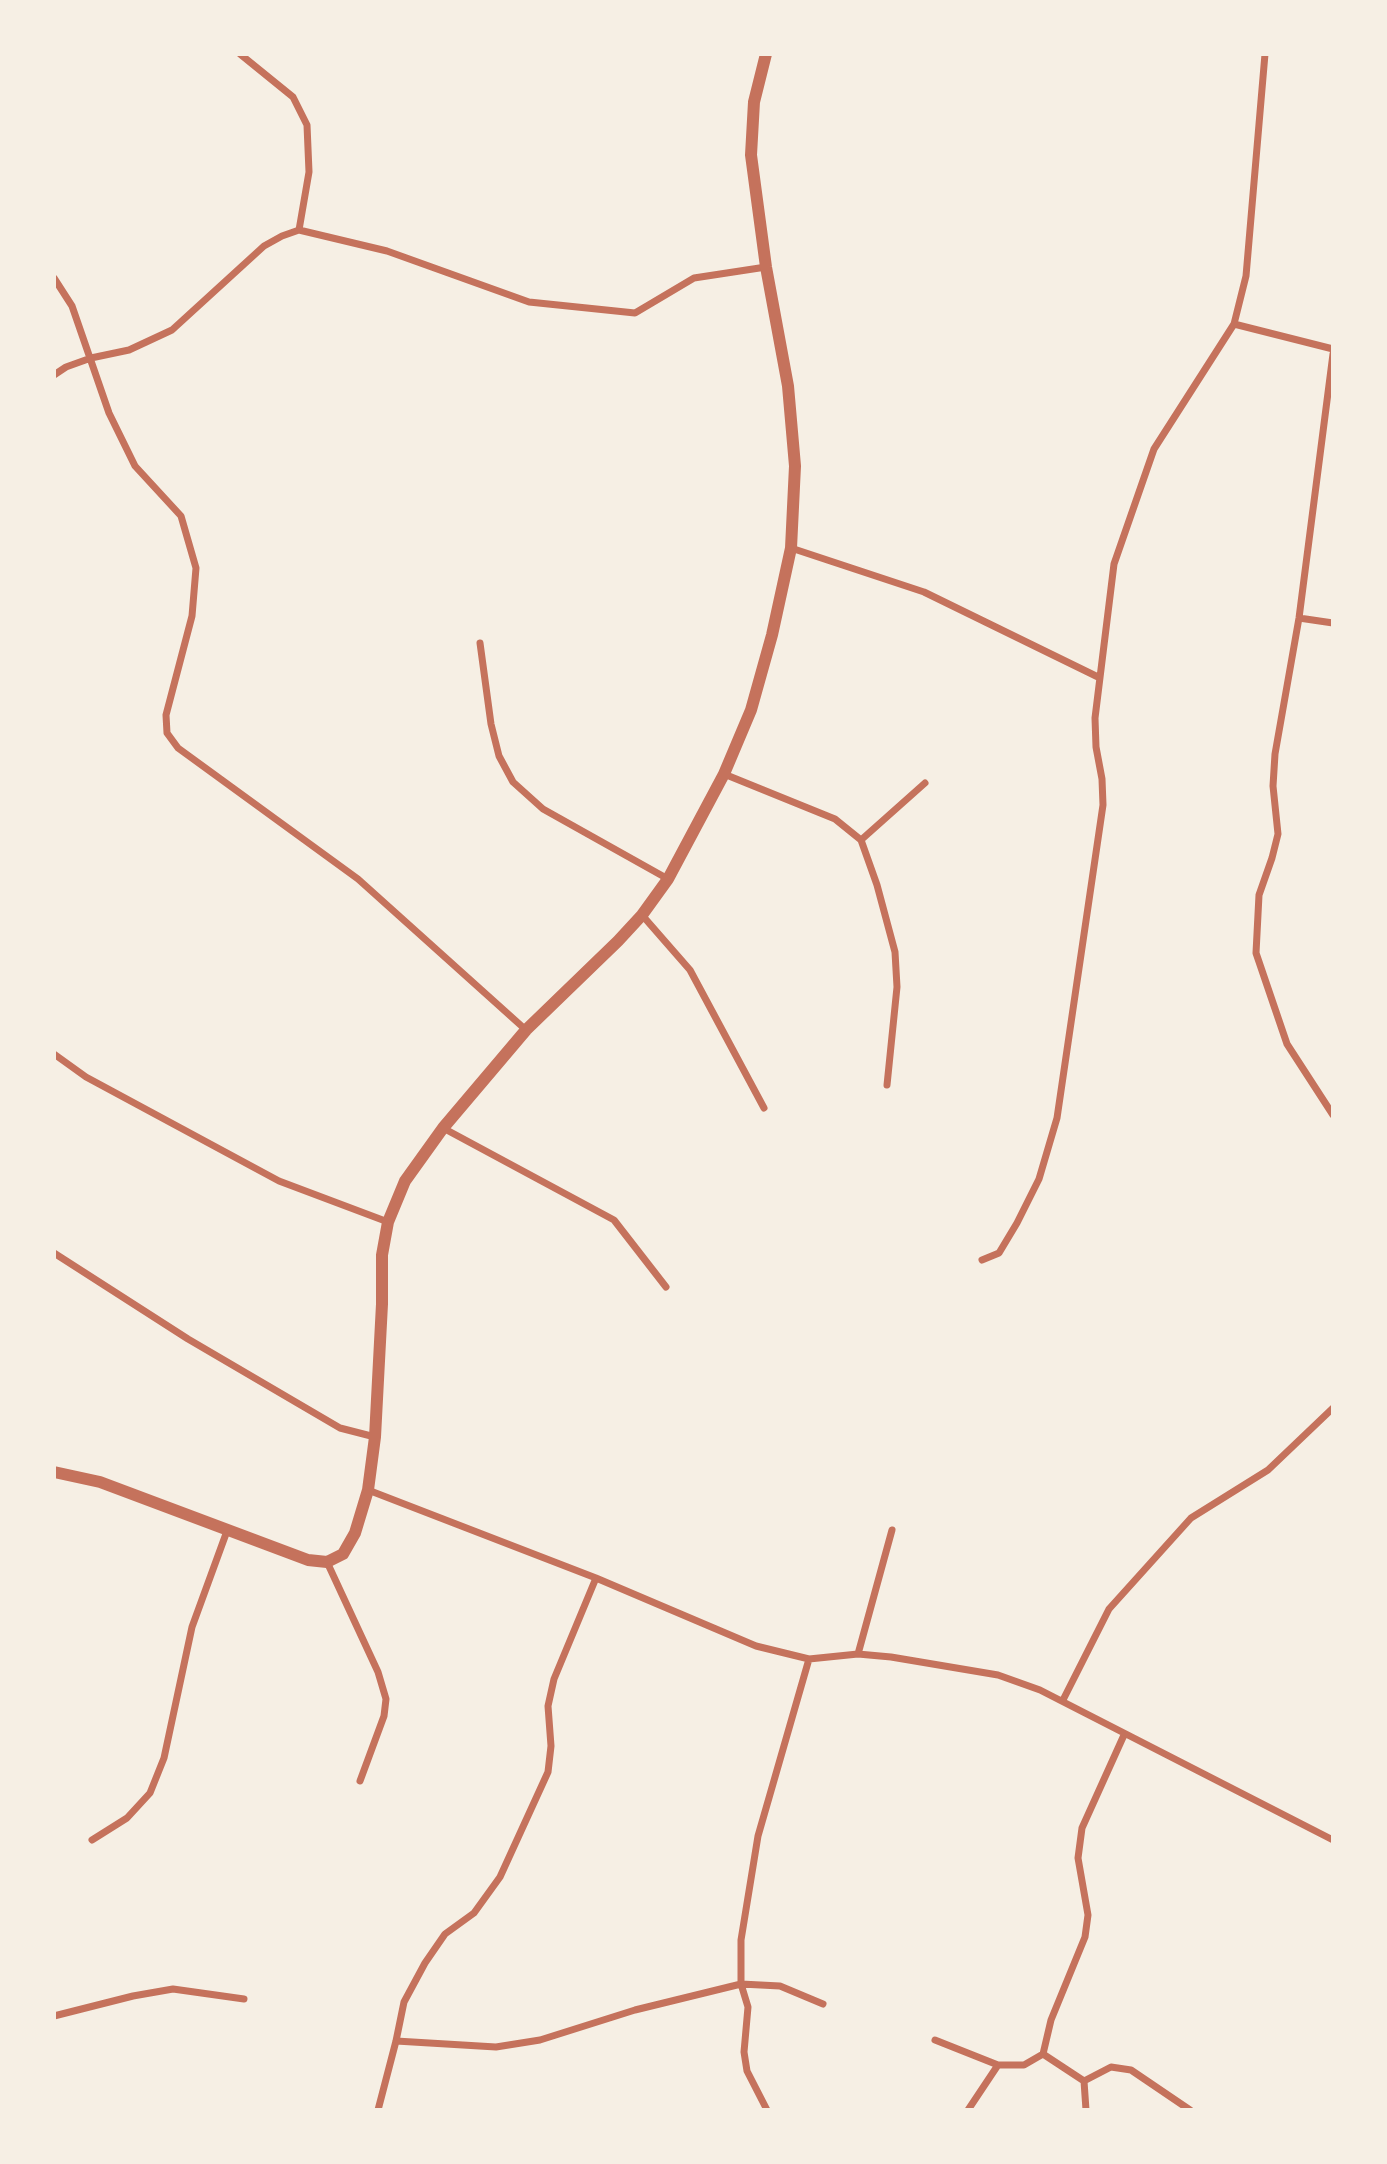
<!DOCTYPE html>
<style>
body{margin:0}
#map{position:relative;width:1387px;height:2164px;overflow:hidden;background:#f6efe4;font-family:Jost,sans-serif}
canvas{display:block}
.frame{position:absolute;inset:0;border:56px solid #f6efe4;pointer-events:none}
</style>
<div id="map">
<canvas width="1387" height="2164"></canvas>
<div class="frame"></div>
</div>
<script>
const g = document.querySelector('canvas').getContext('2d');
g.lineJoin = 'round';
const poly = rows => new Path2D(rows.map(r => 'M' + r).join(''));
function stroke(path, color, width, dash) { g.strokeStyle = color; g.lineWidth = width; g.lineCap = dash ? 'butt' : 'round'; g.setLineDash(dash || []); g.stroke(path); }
stroke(poly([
 [240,54,293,97,307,125,309,172,299,230],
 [54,278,72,306,109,413,135,466,181,516,196,568,192,616,166,715,167,733,178,748,358,879,526,1030],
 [1234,324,1333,349],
 [1333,354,1299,618,1275,754,1273,786,1278,834,1272,858,1259,895,1256,953,1287,1044,1333,1115],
 [54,375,66,367,91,358,129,350,172,330,264,246,282,236,299,230,387,251,529,302,635,313,694,278,766,267],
 [791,548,924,592,1098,677],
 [1299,618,1333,623],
 [480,643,491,724,499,756,513,782,543,809,668,879],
 [724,774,835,819,861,840,877,885,895,952,897,987,887,1085],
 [861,840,925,783],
 [642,915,690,970,764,1108],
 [54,1054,86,1077,279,1181,388,1222],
 [443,1128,614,1220,666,1287],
 [54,1253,188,1339,340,1428,375,1437],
 [982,1260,999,1253,1017,1223,1039,1179,1057,1118,1103,805,1102,779,1096,747,1095,718,1114,564,1154,449,1234,324,1246,276,1265,54],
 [368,1490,596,1578,756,1646,809,1659,858,1654,891,1657,998,1675,1040,1690,1333,1840],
 [327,1562,378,1672,386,1699,384,1716,360,1781],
 [858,1654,892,1530],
 [1063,1700,1109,1609,1191,1518,1268,1470,1333,1408],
 [92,1840,127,1818,150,1793,164,1758,192,1627,227,1531],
 [54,2016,133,1996,173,1989,244,1999],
 [935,2040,998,2065,1024,2065,1043,2054],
 [396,2041,496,2047,540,2040,635,2010,741,1984,780,1986,823,2004],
 [1084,2081,1111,2067,1131,2070,1190,2110],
 [378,2110,396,2041,404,2002,425,1963,445,1934,474,1913,500,1877,548,1772,551,1746,548,1706,554,1679,596,1578],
 [767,2110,747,2071,744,2052,748,2007,741,1984,741,1940,758,1836,809,1659],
 [968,2110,998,2065],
 [1086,2110,1084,2081,1043,2054,1051,2020,1085,1937,1088,1915,1078,1858,1082,1828,1124,1735]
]), '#c5725c', 7);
stroke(poly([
 [54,1472,100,1482,308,1560,327,1562,343,1554,355,1533,368,1490,375,1437,382,1304,382,1255,388,1222,405,1181,443,1128,526,1030,618,941,642,915,668,879,724,774,751,710,772,635,791,548,795,466,788,386,766,267,751,155,754,102,766,54]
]), '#c5725c', 12);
</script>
